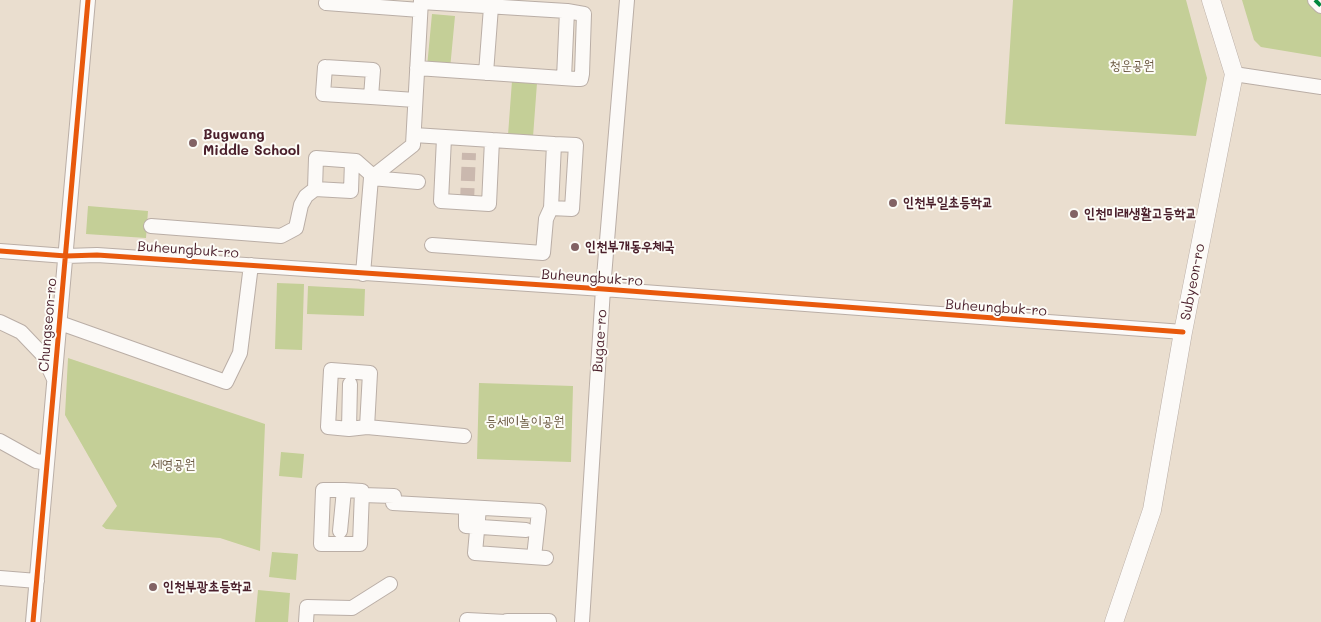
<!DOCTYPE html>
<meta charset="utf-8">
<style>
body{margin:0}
canvas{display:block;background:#eadecf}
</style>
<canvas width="1321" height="622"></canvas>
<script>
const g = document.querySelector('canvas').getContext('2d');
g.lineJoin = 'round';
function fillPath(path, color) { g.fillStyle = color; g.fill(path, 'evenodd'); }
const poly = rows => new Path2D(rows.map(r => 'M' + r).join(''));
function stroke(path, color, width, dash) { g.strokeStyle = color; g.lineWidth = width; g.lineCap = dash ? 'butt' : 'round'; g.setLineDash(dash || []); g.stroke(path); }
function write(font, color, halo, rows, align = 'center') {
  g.font = font + ' Mali,"Poor Story",sans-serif'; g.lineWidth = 4; g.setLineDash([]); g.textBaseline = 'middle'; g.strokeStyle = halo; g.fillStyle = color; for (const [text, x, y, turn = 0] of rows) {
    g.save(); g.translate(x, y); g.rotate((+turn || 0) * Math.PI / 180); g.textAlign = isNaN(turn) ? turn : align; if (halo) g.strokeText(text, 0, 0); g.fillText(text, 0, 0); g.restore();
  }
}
fillPath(poly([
 [1013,0,1186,0,1207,78,1196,136,1005,124],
 [1242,0,1321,0,1321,57,1261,47,1254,40],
 [432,14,455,16,450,69,427,67],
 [512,81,537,83,533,137,508,135],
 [88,206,148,211,146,238,86,234],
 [277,283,304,284,302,350,275,349],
 [308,286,365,289,364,316,307,314],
 [68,358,265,424,260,551,220,538,106,529,102,526,117,506,65,415],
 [479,383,573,386,571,462,477,459],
 [281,452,304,454,302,478,279,476],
 [272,552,298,554,296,580,269,577],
 [258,590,290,593,288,622,255,622]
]), '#c4cf97');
stroke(poly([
 [467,202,469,153]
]), '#cab8ae', 14, [14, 7]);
const minor = poly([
 [327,0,326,3,420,10],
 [1315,0,1321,6],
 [325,67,373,70,371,97,323,94,325,67],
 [417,68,577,79,581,79,582,74,584,14,567,11,421,2],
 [486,73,491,7],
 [1234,74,1321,87],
 [564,78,567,11],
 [371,97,415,100],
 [414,135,554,144],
 [444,138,441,201,489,204,492,140],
 [352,161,351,191,315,189,316,158,356,161,373,176],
 [371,178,418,182],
 [151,226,281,236,296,228,301,205,306,196,315,189],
 [432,245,543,253,546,219,551,208,572,209,576,145,554,144,551,208],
 [0,251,66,256,97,255,603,289,1183,332],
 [363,274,371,178,413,145,421,0],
 [0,322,21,332,43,355,54,379],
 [60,323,226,382,240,353,251,265],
 [331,370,370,373,367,427,349,429,328,427,331,370],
 [367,427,464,436],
 [349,429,350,384],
 [0,441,36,461,47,463],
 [362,495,394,496],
 [393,503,539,511,534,557],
 [479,508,475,553,546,558],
 [466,514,466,526,526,530],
 [340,531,344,490,362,491,360,544,321,544,323,490,344,490],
 [0,578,37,581],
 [467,620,506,622],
 [507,621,549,621],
 [33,622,88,0],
 [306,622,307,607,352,608,390,584],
 [582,622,603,289,627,0]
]);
const major = poly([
 [1114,622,1152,510,1183,332,1234,74,1211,0]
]);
stroke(minor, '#baaea6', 16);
stroke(major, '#baaea6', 19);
stroke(minor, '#fcfaf8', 14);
stroke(major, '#fcfaf8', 18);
stroke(poly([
 [1315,0,1321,6]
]), '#00873e', 4, [8, 4]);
stroke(poly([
 [0,251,66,256,97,255,603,289,1183,332],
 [33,622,88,0]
]), '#e8590c', 5);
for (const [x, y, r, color] of [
 [193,143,5,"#826264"],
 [893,203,5,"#826264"],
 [1074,214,5,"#826264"],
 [575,247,5,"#826264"],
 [153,587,5,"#826264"]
]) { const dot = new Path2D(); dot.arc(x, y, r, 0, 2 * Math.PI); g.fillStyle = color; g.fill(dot); stroke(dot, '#fdfcf7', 2); }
write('14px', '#6a5841', '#fdfcf7', [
 ["청운공원",1132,66],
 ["등세이놀이공원",525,422],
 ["세영공원",173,465]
]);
write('bold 14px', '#4a1f2b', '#fdfcf7', [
 ["Bugwang",203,135],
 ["Middle School",203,151],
 ["인천부일초등학교",903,203],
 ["인천미래생활고등학교",1084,214],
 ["인천부개동우체국",585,247],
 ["인천부광초등학교",163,587]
], 'left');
write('14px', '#4a1f2b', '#fdfcf7', [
 ["Buheungbuk-ro",188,250,4],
 ["Buheungbuk-ro",592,278,4],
 ["Subyeon-ro",1193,282,-79],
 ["Buheungbuk-ro",996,308,4],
 ["Chungseon-ro",48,325,-85],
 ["Bugae-ro",600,341,-86]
]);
</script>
